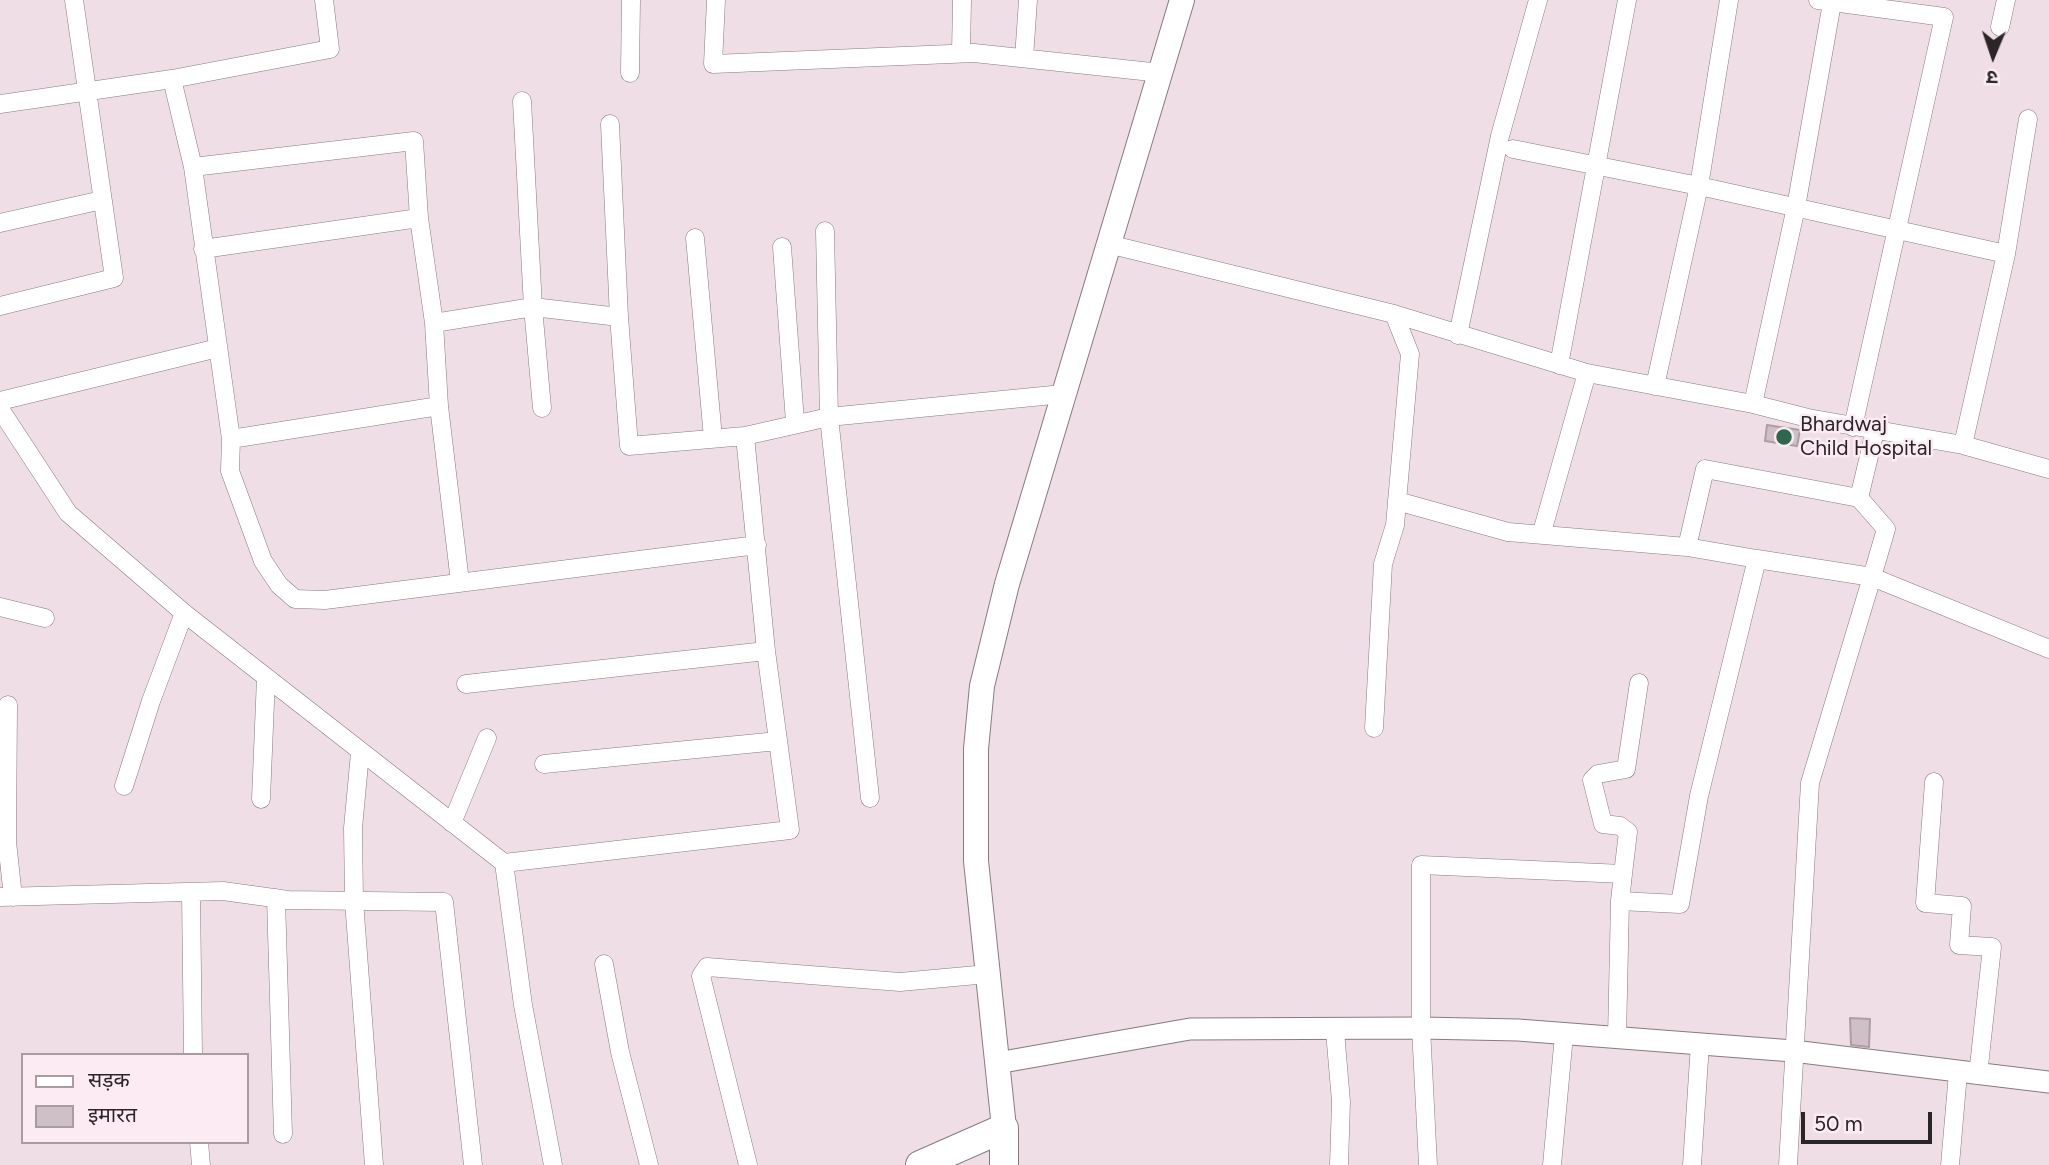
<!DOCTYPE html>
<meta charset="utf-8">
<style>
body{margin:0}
#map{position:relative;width:2049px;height:1165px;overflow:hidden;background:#efdee5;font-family:Figtree,"Noto Sans Devanagari",sans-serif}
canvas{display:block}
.legend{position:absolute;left:21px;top:1053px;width:228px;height:91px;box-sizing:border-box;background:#fcebf2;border:2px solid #a89ca1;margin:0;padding:9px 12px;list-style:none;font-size:21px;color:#2b2528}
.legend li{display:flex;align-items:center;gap:14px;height:35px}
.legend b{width:35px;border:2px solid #a89ca1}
.north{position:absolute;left:1958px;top:21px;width:70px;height:70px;-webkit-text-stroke:5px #fcebf2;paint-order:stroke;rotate:182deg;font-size:19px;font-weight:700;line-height:28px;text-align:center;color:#2b2528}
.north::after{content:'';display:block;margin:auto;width:24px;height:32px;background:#2b2528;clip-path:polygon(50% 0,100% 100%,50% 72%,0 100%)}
.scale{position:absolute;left:1801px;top:1112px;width:131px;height:32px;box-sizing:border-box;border:4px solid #2b2528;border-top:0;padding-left:9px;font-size:21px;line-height:24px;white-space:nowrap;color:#2b2528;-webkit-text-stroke:5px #fcebf2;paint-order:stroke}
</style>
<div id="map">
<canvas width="2049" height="1165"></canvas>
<ul class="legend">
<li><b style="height:9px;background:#fff"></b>सड़क</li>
<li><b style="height:19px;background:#cfbfc6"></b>इमारत</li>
</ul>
<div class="north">उ</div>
<div class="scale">50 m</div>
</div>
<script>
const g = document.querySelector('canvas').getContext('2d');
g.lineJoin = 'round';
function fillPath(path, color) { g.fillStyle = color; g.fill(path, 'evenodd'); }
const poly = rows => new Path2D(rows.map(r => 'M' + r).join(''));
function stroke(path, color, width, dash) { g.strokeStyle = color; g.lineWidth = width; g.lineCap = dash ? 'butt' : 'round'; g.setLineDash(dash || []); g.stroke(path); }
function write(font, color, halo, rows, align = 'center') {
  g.font = font + ' Figtree,sans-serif'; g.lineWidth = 5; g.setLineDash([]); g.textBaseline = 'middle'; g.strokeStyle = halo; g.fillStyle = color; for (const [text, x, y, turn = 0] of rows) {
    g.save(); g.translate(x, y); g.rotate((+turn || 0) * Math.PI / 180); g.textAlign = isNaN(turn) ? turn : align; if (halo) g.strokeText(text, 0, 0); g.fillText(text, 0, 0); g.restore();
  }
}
const building = poly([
 [1767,425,1800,430,1797,446,1765,441,1767,425],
 [1850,1018,1870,1019,1869,1047,1851,1045,1850,1018]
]);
fillPath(building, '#cfbfc6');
stroke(building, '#ad9da4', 2);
const minor = poly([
 [716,0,713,64,974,53,1161,73],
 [1818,0,1944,17,1853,427],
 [2000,27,2006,0],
 [961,53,962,0],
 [1024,58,1028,0],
 [630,73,631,0],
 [172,79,330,49,324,0],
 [522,101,533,307,542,408],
 [0,104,172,79,193,167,414,141,419,218,434,323,533,307,619,317,629,446,745,436],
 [610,124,619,317],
 [1513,149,1699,186,2006,254],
 [193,167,231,439,230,471,263,561,279,585,295,599,325,600,757,545],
 [0,223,102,200],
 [825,231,829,417,870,798],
 [695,238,713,438],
 [1108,244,1394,314,1587,373,1753,404,1808,418,1963,445,2049,469],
 [782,247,795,422],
 [203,249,419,218],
 [0,306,114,278,74,0],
 [434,323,439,406,460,582],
 [1458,335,1500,136,1538,0],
 [1559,365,1627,0],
 [1655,386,1699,186,1729,0],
 [0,401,218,348],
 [1753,404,1796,207,1832,3],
 [0,409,68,513,184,613,504,863,523,1005,553,1165],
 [231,439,439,406],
 [1963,445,2006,254,2028,119],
 [1859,498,1875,431],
 [1397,501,1508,532,1687,547,1757,559],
 [1542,532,1587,373],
 [0,607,45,618],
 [466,684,766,651],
 [8,705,7,842,13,897],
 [1374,728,1383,564,1395,525,1410,354,1394,314],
 [360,753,353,828,354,901,374,1165],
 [544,764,778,741],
 [1934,782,1925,903,1962,906,1959,945,1992,947,1978,1075],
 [124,786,151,701,184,613],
 [261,799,266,678],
 [452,823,487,738],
 [504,863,790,830,766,651,745,436,829,417,1063,394],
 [1623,874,1628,832,1620,826,1603,824,1592,780,1598,774,1626,769,1639,683],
 [191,893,193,1055],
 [0,897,223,891,288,900,444,902,473,1165],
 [276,898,283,1134],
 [604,964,620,1052,649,1165],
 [1335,1031,1341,1102,1339,1165],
 [1617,1037,1620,901],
 [199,1142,201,1165],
 [748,1165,701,976,707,967,900,982,988,974],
 [1428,1165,1421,1028,1421,865,1623,874,1620,901,1680,904,1699,796,1757,559,1872,577,1886,529,1859,498,1705,469,1687,547],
 [1552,1165,1564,1035],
 [1692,1165,1700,1044],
 [1788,1165,1810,783,1872,577,2049,649],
 [1950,1165,1958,1073]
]);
const tertiary = poly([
 [997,1063,1190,1029,1421,1028,1518,1030,1793,1051,2049,1082]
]);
const secondary = poly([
 [1004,1128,976,861,976,749,982,686,1007,584,1182,0]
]);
const primary = poly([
 [920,1165,1004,1128,1004,1165]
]);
stroke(minor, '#897a80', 19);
stroke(tertiary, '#897a80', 23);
stroke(secondary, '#897a80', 26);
stroke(primary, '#897a80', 30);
stroke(minor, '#fff', 18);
stroke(tertiary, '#fff', 21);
stroke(secondary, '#fff', 24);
stroke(primary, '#fff', 28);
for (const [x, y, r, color] of [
 [1784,437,9,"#2f674e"]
]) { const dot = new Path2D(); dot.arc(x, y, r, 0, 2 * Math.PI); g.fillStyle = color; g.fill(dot); stroke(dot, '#fcebf2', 2.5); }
write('21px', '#2b2528', '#fcebf2', [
 ["Bhardwaj",1800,425],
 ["Child Hospital",1800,449]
], 'left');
</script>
